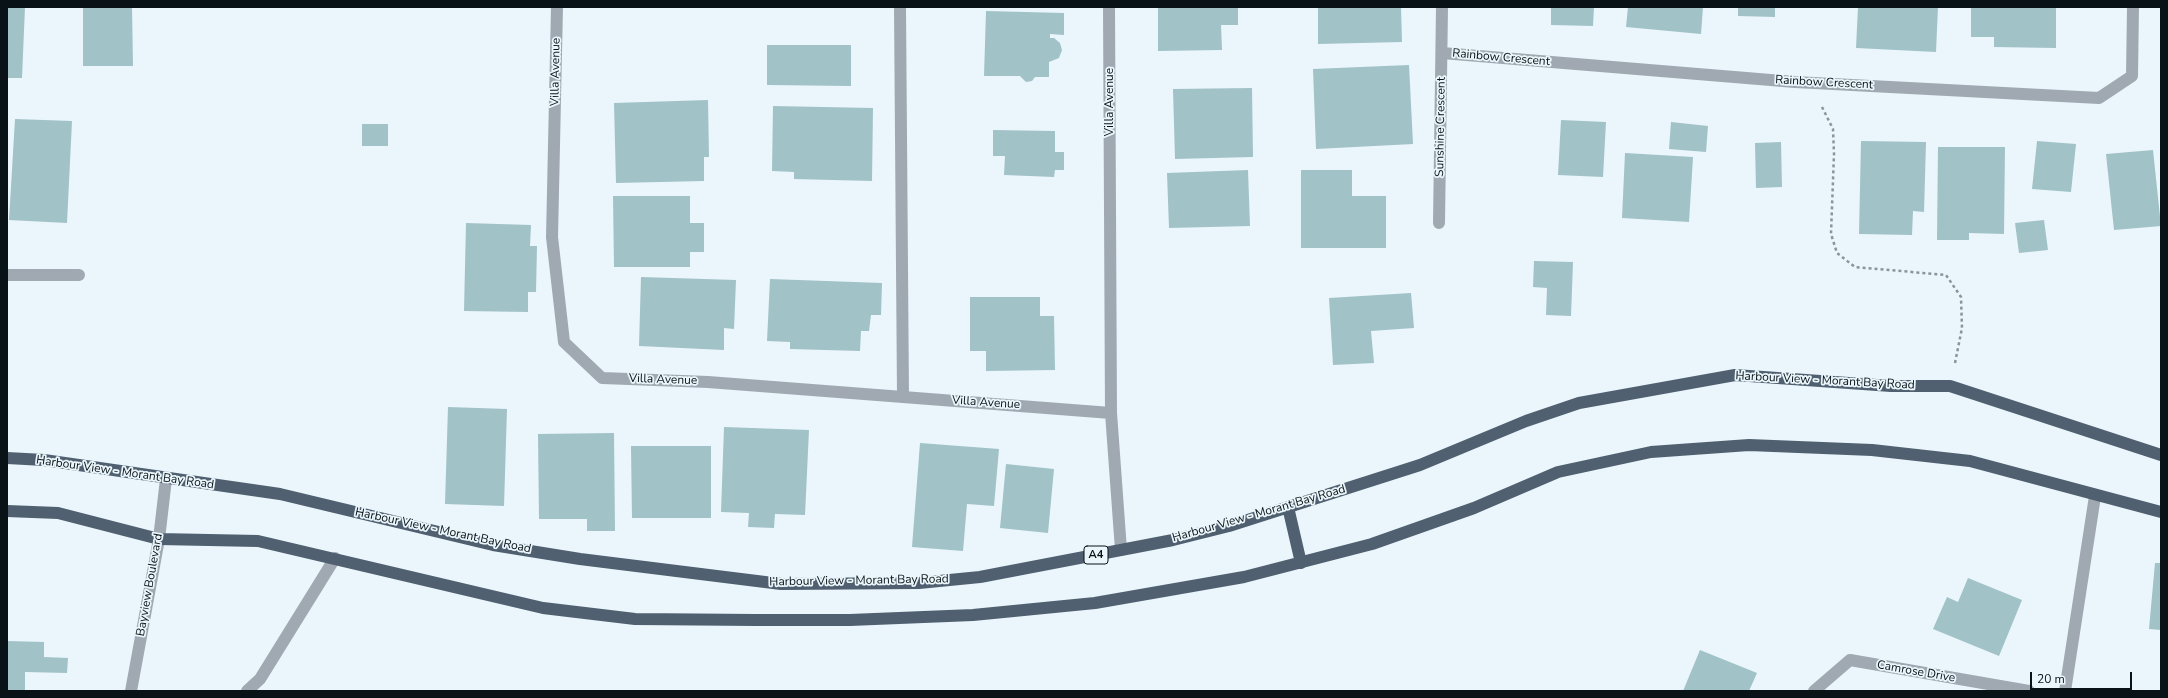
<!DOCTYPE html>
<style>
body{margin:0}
#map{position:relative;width:2168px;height:698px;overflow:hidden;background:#eaf6fb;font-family:"Nunito Sans",sans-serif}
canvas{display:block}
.frame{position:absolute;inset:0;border:8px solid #081217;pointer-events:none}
.scale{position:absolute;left:2030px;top:672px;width:102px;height:18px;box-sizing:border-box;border:2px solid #081217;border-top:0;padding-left:5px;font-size:12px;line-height:14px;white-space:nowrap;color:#081217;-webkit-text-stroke:3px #eaf6fb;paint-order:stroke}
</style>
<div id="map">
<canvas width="2168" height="698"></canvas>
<div class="frame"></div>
<div class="scale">20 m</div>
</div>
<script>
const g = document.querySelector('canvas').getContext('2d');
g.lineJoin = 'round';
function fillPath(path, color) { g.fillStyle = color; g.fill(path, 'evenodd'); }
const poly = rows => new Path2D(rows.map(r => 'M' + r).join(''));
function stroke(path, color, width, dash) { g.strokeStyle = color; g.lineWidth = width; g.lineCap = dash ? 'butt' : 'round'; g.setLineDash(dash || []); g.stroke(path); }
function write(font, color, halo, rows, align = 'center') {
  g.font = font + ' "Nunito Sans",sans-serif'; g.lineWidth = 3.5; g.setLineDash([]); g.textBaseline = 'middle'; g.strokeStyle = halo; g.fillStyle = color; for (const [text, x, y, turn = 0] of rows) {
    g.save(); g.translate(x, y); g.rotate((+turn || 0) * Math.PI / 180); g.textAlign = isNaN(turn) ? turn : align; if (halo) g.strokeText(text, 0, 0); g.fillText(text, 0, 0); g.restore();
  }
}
fillPath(poly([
 [7,7,25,7,22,78,7,78],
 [83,7,132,7,133,66,83,66],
 [1158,7,1238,7,1238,25,1221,25,1222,50,1158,51],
 [1318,7,1401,7,1402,42,1318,44],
 [1551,7,1594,7,1593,26,1551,25],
 [1628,7,1703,7,1701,34,1626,27],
 [1738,7,1775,7,1775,17,1738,16],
 [1858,7,1938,7,1936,52,1856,48],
 [1971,7,2056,7,2056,48,1994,47,1994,37,1971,37],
 [986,11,1064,13,1064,35,1050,34,1050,38,1054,38,1060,43,1062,50,1059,58,1049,62,1049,77,1035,77,1032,81,1026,82,1020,76,984,76],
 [767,45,851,45,851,86,767,85],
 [1409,65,1413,144,1316,149,1313,69],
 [1252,88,1253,157,1175,159,1173,89],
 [708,100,709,157,704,157,704,181,616,183,614,103],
 [773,106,873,108,872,181,794,179,794,172,772,171],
 [15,119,72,121,67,223,9,220],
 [1561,120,1606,122,1603,177,1558,175],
 [1671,122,1708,126,1706,152,1669,149],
 [362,124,388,124,388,146,362,146],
 [993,130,1055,131,1055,152,1064,152,1064,170,1055,170,1054,177,1004,175,1005,156,993,156],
 [1861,141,1926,142,1924,212,1913,211,1912,235,1859,234],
 [2037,141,2076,144,2071,192,2032,189],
 [1781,142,1782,187,1756,188,1755,143],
 [1938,147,2005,147,2004,234,1969,233,1969,240,1937,240],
 [2153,150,2161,226,2114,230,2106,154],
 [1625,153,1693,157,1689,222,1622,218],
 [1248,170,1250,226,1169,228,1167,173],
 [1301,170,1352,170,1352,196,1386,196,1386,248,1301,248],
 [613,196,690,196,690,223,704,223,704,252,690,252,690,267,614,267],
 [2044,220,2048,250,2019,253,2015,223],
 [466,223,531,225,530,246,537,246,536,292,528,292,528,312,464,311],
 [1534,261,1573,262,1571,316,1546,315,1547,288,1533,287],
 [641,277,736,280,734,329,724,328,724,350,639,346],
 [770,279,882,283,881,315,871,315,869,331,861,331,860,351,790,349,790,342,767,341],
 [1411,293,1414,328,1371,331,1374,363,1333,365,1329,298],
 [970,297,1040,297,1040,316,1054,316,1055,370,986,371,986,351,970,351],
 [448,407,507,409,504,506,445,504],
 [724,427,809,430,805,515,775,514,774,528,748,527,749,513,721,512],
 [614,433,615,531,587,531,587,519,539,519,538,434],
 [920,443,999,449,994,506,967,504,963,551,912,547],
 [631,446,711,446,711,518,632,518],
 [1006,464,1054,469,1048,533,1000,528],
 [2155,563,2161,563,2161,630,2149,629],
 [1968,578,2022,600,1999,656,1933,629,1947,597,1958,602],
 [7,641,44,642,44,657,68,658,67,673,25,672,25,691,7,691],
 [1700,650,1757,673,1749,691,1683,691]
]), '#a1c2c7');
stroke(poly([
 [1822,107,1833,129,1834,154,1831,234,1837,253,1855,267,1946,275,1961,297,1962,328,1955,363]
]), '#8a959a', 2.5, [3, 3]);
stroke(poly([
 [557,7,552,237,564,342,602,378,708,382,1111,413],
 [900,7,903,397],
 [1109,7,1111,413,1121,550],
 [1442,53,1795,82,2099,98,2132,76,2133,7],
 [1439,223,1442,7],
 [7,275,79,275],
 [131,691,159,539,166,479],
 [247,691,260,679,335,558],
 [1814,691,1850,660,2029,691],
 [2065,691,2095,496]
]), '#a0a9b2', 12);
stroke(poly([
 [7,458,44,460,280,494,493,545,580,559,781,584,919,583,980,577,1173,540,1229,526,1420,465,1526,421,1579,403,1735,375,1891,386,1950,386,2161,455],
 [1288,507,1301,563],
 [7,511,58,513,159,539,258,541,543,608,635,619,756,620,850,620,973,615,1095,603,1244,577,1372,544,1474,508,1558,472,1651,452,1749,445,1872,450,1970,461,2161,512]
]), '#506070', 12);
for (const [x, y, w] of [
 [1096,555,24]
]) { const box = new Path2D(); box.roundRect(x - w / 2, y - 9, w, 18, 3); g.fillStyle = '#eaf6fb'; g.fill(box); stroke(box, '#081217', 1); }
write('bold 11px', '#081217', null, [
 ["A4",1096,555]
]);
write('12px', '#081217', '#eaf6fb', [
 ["Rainbow Crescent",1501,58,5],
 ["Villa Avenue",556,72,-89],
 ["Rainbow Crescent",1824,83,3],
 ["Villa Avenue",1110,102,-90],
 ["Sunshine Crescent",1441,127,-89],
 ["Villa Avenue",663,380,2],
 ["Harbour View - Morant Bay Road",1825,381,3],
 ["Villa Avenue",986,403,4],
 ["Harbour View - Morant Bay Road",125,473,8],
 ["Harbour View - Morant Bay Road",1259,514,-16],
 ["Harbour View - Morant Bay Road",443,531,12],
 ["Harbour View - Morant Bay Road",859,581,-1],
 ["Bayview Boulevard",150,585,-80],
 ["Camrose Drive",1916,672,10]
]);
</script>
